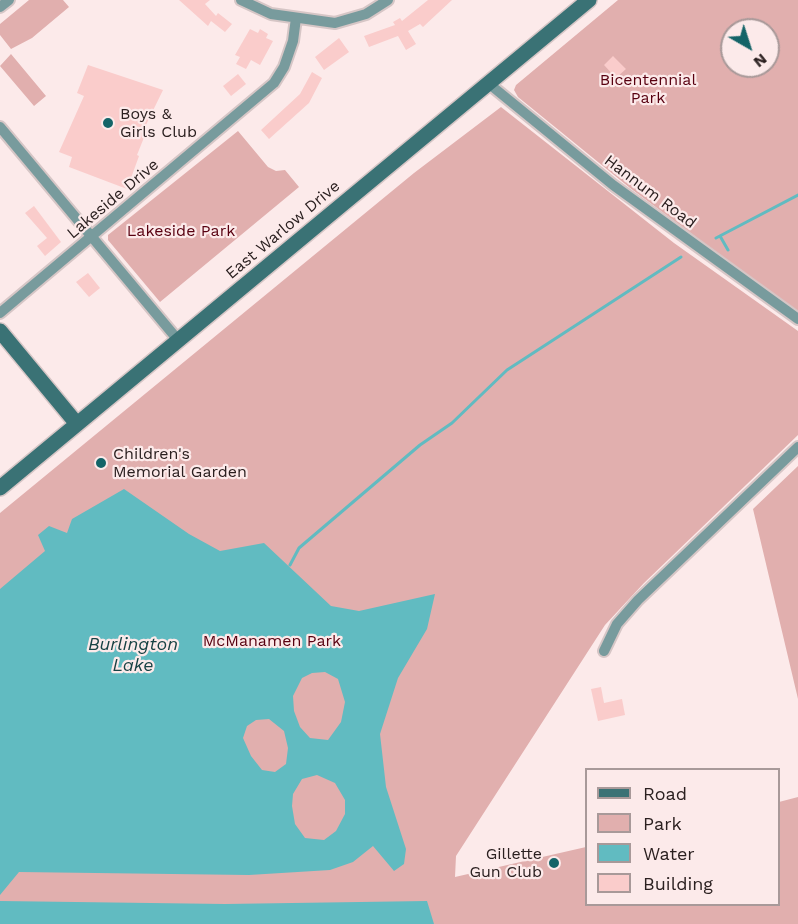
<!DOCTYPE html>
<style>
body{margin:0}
#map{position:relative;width:798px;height:924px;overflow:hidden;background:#fceaea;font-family:"Work Sans",sans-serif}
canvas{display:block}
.legend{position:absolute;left:585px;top:768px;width:195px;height:138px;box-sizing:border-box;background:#fceaea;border:2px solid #a89999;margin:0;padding:8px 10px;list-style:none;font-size:18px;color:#2b2020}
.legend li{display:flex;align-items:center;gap:12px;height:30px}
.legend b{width:30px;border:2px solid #a89999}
.north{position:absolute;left:720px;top:18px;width:60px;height:60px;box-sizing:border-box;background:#fceaea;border:2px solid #a89999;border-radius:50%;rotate:141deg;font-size:16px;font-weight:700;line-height:24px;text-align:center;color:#2b2020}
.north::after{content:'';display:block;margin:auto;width:21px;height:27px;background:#146468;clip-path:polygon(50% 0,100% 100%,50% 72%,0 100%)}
</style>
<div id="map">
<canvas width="798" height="924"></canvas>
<ul class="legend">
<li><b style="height:8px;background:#3a7275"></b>Road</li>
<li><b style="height:16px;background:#e1afae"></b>Park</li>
<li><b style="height:16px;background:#61bbc1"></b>Water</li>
<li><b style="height:16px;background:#facccb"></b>Building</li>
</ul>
<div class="north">N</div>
</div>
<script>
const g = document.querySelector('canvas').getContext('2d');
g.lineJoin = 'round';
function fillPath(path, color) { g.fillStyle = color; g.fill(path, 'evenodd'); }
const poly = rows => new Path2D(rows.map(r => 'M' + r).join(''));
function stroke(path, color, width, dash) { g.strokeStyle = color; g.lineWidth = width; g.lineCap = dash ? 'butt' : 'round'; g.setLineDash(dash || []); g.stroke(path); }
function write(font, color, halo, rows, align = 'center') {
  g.font = font + ' "Work Sans",sans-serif'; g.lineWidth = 4.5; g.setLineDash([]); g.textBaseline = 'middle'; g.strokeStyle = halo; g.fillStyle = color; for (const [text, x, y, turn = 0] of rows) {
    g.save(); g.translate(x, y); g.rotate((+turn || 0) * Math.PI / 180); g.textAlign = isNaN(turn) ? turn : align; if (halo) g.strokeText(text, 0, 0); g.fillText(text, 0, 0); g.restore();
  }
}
fillPath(poly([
 [29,0,63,0,69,7,32,38,11,49,0,35,0,24],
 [618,0,798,0,798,313,630,188,518,97,514,90,516,85],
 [732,30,768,30,768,66,732,66],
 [11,54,46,96,34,106,0,66],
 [501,107,674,243,798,331,798,435,644,583,605,625,456,856,455,877,586,847,586,904,778,904,779,802,798,797,798,924,0,924,0,513,414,173],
 [238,131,268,167,276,171,285,170,299,187,160,302,108,240,108,235],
 [798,466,798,699,753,509]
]), '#e1afae');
fillPath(poly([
 [124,489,189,534,220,551,264,543,331,606,359,611,435,594,427,629,398,678,380,734,386,787,406,849,404,864,394,871,373,846,353,862,330,870,249,875,19,872,0,895,0,589,45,551,38,535,49,526,67,533,72,519],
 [325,672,338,679,345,702,341,722,328,740,310,738,300,727,294,711,293,696,302,678,312,673],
 [269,719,284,731,288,748,286,764,275,772,262,770,251,756,243,738,247,726,256,720],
 [317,775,335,783,345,800,345,814,336,831,324,840,305,838,295,824,292,806,293,794,302,779],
 [0,901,225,904,427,901,434,924,0,924]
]), '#61bbc1');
stroke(poly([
 [720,236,728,250],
 [716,238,798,195],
 [290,565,299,548,420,445,452,423,507,370,681,257]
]), '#61bbc1', 3);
fillPath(poly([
 [179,0,210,0,205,4,216,16,218,13,232,24,225,32,211,21,208,26],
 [428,0,452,0,423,27,420,24,408,31,416,44,406,50,398,36,369,47,364,36,395,25,393,22,400,18,402,21],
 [250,29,258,33,260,29,268,34,266,38,273,41,260,65,251,60,246,69,236,64,240,57,235,55],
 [339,38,349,52,324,70,315,57],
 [613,56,626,69,616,78,604,65],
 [88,65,163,90,144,129,147,130,137,155,139,156,127,189,69,167,72,157,59,152,84,96,77,93],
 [312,72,322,78,309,103,269,139,261,130,300,94],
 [238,74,246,84,231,96,223,86],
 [34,206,61,242,45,256,37,246,47,238,25,213],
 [88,273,100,288,89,297,76,282],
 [601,687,604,703,622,699,625,715,598,721,591,689]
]), '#facccb');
const street = poly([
 [241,0,271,14,335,23,366,14,388,0],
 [0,7,9,0],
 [488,83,613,185,798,319],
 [0,127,178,340],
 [0,313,274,83,284,67,293,41,296,18],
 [604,651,617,624,638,600,798,447]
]);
const secondary = poly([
 [0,331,77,424],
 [0,488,589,0]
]);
stroke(street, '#d6c6c6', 14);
stroke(secondary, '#d6c6c6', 18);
stroke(street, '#789b9d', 10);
stroke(secondary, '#3a7275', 15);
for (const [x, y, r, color] of [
 [108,123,6,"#146468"],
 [101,463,6,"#146468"],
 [554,863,6,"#146468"]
]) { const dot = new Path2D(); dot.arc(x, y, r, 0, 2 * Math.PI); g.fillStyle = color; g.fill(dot); stroke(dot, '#fceaea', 2); }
write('16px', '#580010', '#fceaea', [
 ["Bicentennial",648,80],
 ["Park",648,98],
 ["Lakeside Park",181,231],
 ["McManamen Park",272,641]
]);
write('16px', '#2b2020', '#fceaea', [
 ["Boys &",120,114],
 ["Girls Club",120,132],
 ["Children's",113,454],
 ["Memorial Garden",113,472],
 ["Gillette",542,854,"right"],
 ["Gun Club",542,872,"right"]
], 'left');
write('16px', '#2b2020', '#fceaea', [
 ["Hannum Road",650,192,37],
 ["Lakeside Drive",113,199,-40],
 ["East Warlow Drive",283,230,-40]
]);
write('italic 18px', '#174244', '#fceaea', [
 ["Burlington",133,645],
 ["Lake",133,666]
]);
</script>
